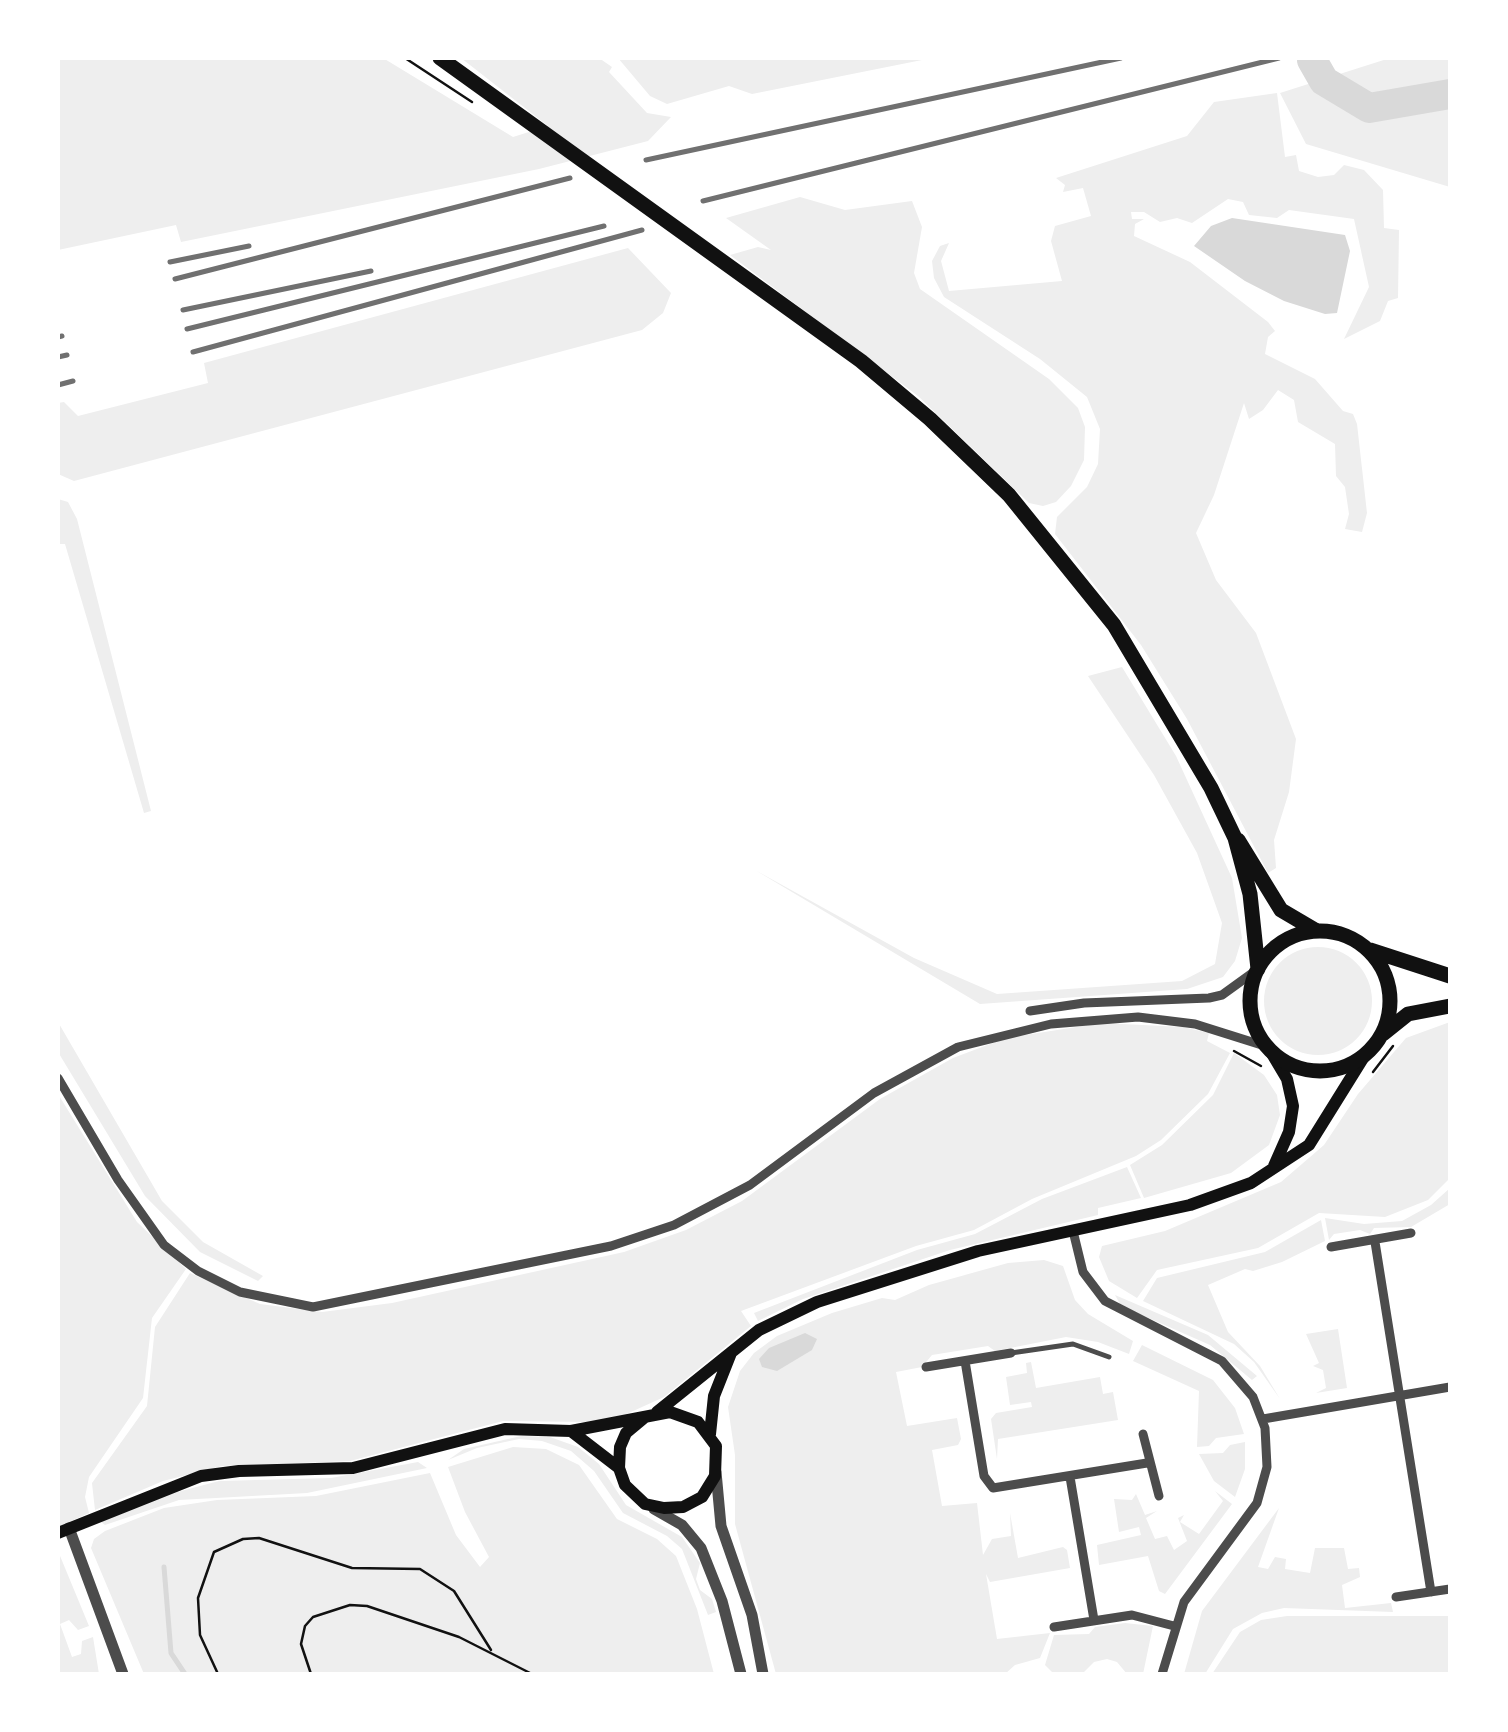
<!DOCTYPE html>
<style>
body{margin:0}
#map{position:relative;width:1508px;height:1732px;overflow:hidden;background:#fff;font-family:"PT Sans",sans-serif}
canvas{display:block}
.frame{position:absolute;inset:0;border:60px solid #fff;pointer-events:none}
</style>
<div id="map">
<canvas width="1508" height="1732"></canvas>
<div class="frame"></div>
</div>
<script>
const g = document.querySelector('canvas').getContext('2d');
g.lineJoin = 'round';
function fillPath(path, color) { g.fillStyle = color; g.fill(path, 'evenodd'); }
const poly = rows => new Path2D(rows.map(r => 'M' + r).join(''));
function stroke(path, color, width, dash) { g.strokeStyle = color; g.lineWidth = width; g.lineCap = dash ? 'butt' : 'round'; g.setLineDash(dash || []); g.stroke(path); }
fillPath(poly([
 [58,58,383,58,513,137,548,126,461,58,599,58,612,67,609,72,647,113,671,117,648,141,539,169,181,242,176,225,58,250],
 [618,58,617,58,932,58,752,94,729,86,667,104,650,96],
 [1390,58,1450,58,1450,187,1306,144,1280,93],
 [1277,93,1285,157,1296,155,1299,171,1318,177,1334,175,1344,165,1364,170,1383,190,1384,228,1399,230,1398,298,1388,301,1380,321,1344,339,1369,287,1354,219,1289,210,1277,218,1249,215,1243,202,1228,199,1192,223,1177,218,1160,222,1144,212,1131,212,1132,219,1144,219,1135,224,1134,236,1190,262,1268,322,1275,331,1268,337,1265,354,1315,379,1343,411,1353,414,1357,424,1367,513,1362,532,1345,529,1349,514,1345,487,1336,476,1335,444,1298,422,1294,400,1278,390,1263,410,1249,419,1244,403,1214,495,1196,533,1216,580,1256,633,1296,739,1289,792,1274,840,1276,868,1268,873,1187,719,1141,645,1055,534,1057,517,1087,487,1098,464,1100,429,1087,397,1040,359,944,297,934,278,932,261,940,246,949,243,941,261,949,291,1062,281,1051,241,1055,226,1091,216,1083,188,1063,192,1065,185,1056,178,1187,136,1214,102],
 [800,197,845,210,912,201,922,227,914,273,920,289,1049,379,1078,408,1085,427,1084,460,1071,486,1056,502,1043,506,1029,503,918,396,730,255,758,247,771,250,726,218],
 [628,248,671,293,663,313,642,330,74,481,58,474,58,403,64,402,78,416,208,383,204,363],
 [58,499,68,502,77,519,151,811,144,813,65,544,58,544],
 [1122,667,1176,756,1232,878,1242,938,1235,961,1223,977,1187,989,980,1004,755,870,914,958,997,994,1182,981,1215,964,1222,923,1197,853,1154,775,1088,676],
 '1264 1001a54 54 0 1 1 108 0a54 54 0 1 1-108 0Z',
 [58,1022,162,1201,203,1242,263,1276,258,1281,200,1252,145,1196,58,1052],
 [1450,1022,1450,1178,1428,1200,1385,1217,1319,1213,1258,1248,1157,1270,1137,1298,1109,1281,1099,1257,1102,1246,1165,1231,1281,1182,1324,1145,1358,1094,1406,1038],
 [1102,1023,1183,1027,1209,1033,1207,1041,1230,1053,1208,1094,1161,1140,1136,1156,1032,1199,974,1230,916,1246,741,1311,751,1326,664,1397,620,1417,589,1422,503,1421,350,1461,222,1466,163,1481,95,1510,92,1483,147,1406,155,1327,190,1273,260,1304,322,1312,392,1303,624,1252,686,1230,742,1201,880,1099,953,1058,1006,1038],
 [1234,1053,1264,1075,1277,1095,1280,1115,1269,1145,1231,1173,1144,1198,1130,1165,1162,1145,1213,1095],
 [58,1094,137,1222,186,1269,152,1318,143,1398,89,1477,85,1497,89,1513,58,1527],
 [1127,1167,1141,1198,1098,1208,1098,1215,950,1250,803,1299,758,1321,754,1313,917,1250,975,1234,1042,1199],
 [1450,1188,1450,1204,1411,1227,1374,1228,1370,1234,1360,1230,1334,1234,1329,1240,1325,1218,1364,1224,1402,1221,1431,1205],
 [1321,1220,1325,1241,1282,1262,1253,1271,1245,1269,1208,1285,1228,1332,1260,1366,1280,1399,1254,1362,1234,1344,1143,1301,1157,1278,1265,1252],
 [1044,1260,1063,1266,1075,1300,1088,1314,1133,1341,1129,1354,1098,1342,1066,1337,995,1351,988,1346,932,1355,922,1367,896,1372,907,1426,957,1418,961,1439,958,1445,932,1450,942,1506,977,1503,983,1555,992,1539,1011,1536,1010,1513,1018,1558,1063,1547,1067,1550,1070,1568,990,1582,986,1574,997,1639,1050,1633,1040,1658,1015,1665,1005,1674,776,1674,735,1524,735,1455,728,1407,740,1371,754,1353,777,1336,832,1313,882,1298,895,1300,929,1285,1008,1263],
 [1115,1295,1208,1335,1257,1376,1252,1380,1210,1345,1135,1312,1120,1304],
 [1338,1329,1347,1388,1316,1393,1326,1388,1323,1370,1313,1366,1319,1363,1306,1334],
 [1142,1345,1213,1380,1235,1408,1244,1434,1216,1438,1209,1446,1197,1447,1199,1391,1133,1361],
 [1031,1362,1036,1388,1100,1377,1103,1394,1113,1392,1118,1420,998,1439,997,1459,991,1419,996,1413,1032,1407,1031,1402,1010,1405,1006,1377,1027,1373,1026,1363],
 [521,1436,550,1437,578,1447,599,1464,626,1505,682,1537,700,1563,696,1579,700,1590,712,1599,716,1612,708,1615,682,1549,667,1536,623,1513,594,1471,571,1451,542,1441,519,1439,477,1448,448,1460,464,1449],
 [1245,1442,1245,1469,1235,1497,1214,1481,1199,1454,1223,1453,1230,1445],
 [513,1447,546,1449,579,1465,617,1519,657,1539,676,1556,697,1609,714,1674,144,1674,91,1548,94,1539,105,1531,164,1508,217,1500,316,1496,430,1473,456,1535,480,1567,489,1557,465,1512,448,1467],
 [418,1462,427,1468,307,1493,179,1500,105,1525,101,1522,166,1495,219,1481,331,1478],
 [1215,1491,1232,1504,1165,1594,1159,1591,1148,1556,1099,1565,1097,1545,1141,1535,1139,1527,1119,1532,1114,1499,1132,1500,1136,1494,1145,1515,1157,1511,1146,1518,1155,1539,1167,1536,1174,1550,1187,1541,1178,1518,1184,1515,1180,1522,1199,1534,1223,1501],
 [1279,1508,1258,1567,1268,1569,1275,1557,1286,1559,1285,1569,1310,1573,1315,1548,1344,1548,1348,1569,1359,1568,1360,1577,1342,1585,1345,1608,1391,1603,1393,1612,1284,1608,1262,1613,1233,1629,1205,1674,1184,1674,1202,1611],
 [58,1551,89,1626,78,1630,69,1620,60,1624,72,1657,81,1654,82,1641,93,1637,99,1674,58,1674],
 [1287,1616,1450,1616,1450,1674,1212,1674,1240,1632,1261,1620],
 [1125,1623,1153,1626,1143,1674,1127,1674,1117,1662,1107,1659,1094,1662,1082,1674,1054,1674,1045,1665,1054,1635,1089,1634,1095,1627]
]), '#eee');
fillPath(poly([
 [1232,218,1345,235,1350,251,1337,313,1325,314,1284,301,1245,281,1194,246,1211,226],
 [805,1333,817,1339,812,1350,777,1371,762,1367,759,1359,769,1348]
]), '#d9d9d9');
stroke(poly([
 [164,1567,171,1653,185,1674]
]), '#d9d9d9', 5);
stroke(poly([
 [1312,60,1324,81,1369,108,1450,94]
]), '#d9d9d9', 30);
stroke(poly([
 [405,58,472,102],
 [1234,1051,1261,1066],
 [1373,1072,1393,1046],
 [218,1674,200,1635,198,1598,214,1552,243,1539,259,1538,352,1568,420,1569,454,1591,491,1650],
 [311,1674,301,1644,305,1626,313,1617,350,1605,367,1606,459,1637,532,1674]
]), '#111', 2.5);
stroke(poly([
 [1011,1353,1073,1344,1109,1357]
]), '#4c4c4c', 5);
stroke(poly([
 [1030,1011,1084,1003,1209,998,1222,995,1258,969],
 [58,1078,118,1180,164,1245,198,1271,240,1292,313,1307,611,1246,674,1225,750,1185,874,1093,958,1047,1051,1024,1138,1017,1195,1024,1268,1047],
 [1073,1231,1083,1272,1105,1301,1222,1361,1253,1397,1265,1428,1267,1467,1257,1503,1184,1602,1162,1674],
 [1375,1242,1431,1592],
 [1331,1247,1411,1233],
 [965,1361,984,1476,993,1488,1147,1463],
 [926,1367,1011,1353],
 [1263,1419,1450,1387],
 [1143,1434,1159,1496],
 [1070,1477,1094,1620],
 [1396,1597,1450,1589],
 [1054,1627,1132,1615,1174,1626]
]), '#4c4c4c', 9);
stroke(poly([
 [716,1472,721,1526,752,1615,763,1674],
 [654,1509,682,1525,701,1548,722,1601,741,1674],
 [69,1528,123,1674]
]), '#4c4c4c', 11);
stroke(poly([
 [1268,1047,1287,1079,1293,1106,1289,1132,1274,1166],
 [657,1412,759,1330,817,1302,978,1251,1190,1205,1251,1183,1309,1145,1365,1055],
 [571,1431,619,1468],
 [710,1434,714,1396,731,1353],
 [58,1533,201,1476,239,1471,353,1468,505,1429,571,1431,670,1412,698,1422,716,1446,715,1476,702,1497,683,1507,664,1508,645,1504,625,1485,619,1468,620,1447,626,1433,644,1418]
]), '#111', 12);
stroke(poly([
 [440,58,861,361,930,419,1009,495,1114,625,1211,788,1235,838,1250,894,1258,969],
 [1238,840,1281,910,1315,930],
 '1250 1001a70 70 0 1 1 140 0a70 70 0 1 1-140 0Z',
 [1370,950,1450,976],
 [1383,1034,1408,1014,1450,1006]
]), '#111', 15);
stroke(poly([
 [646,160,1121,58],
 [703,201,1279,58],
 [170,262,249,246],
 [175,279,570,178],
 [183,310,371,271],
 [187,329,604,226],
 [58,337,62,336],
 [193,352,642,230],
 [58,357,67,355],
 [58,385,73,381]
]), '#707070', 5);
</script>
